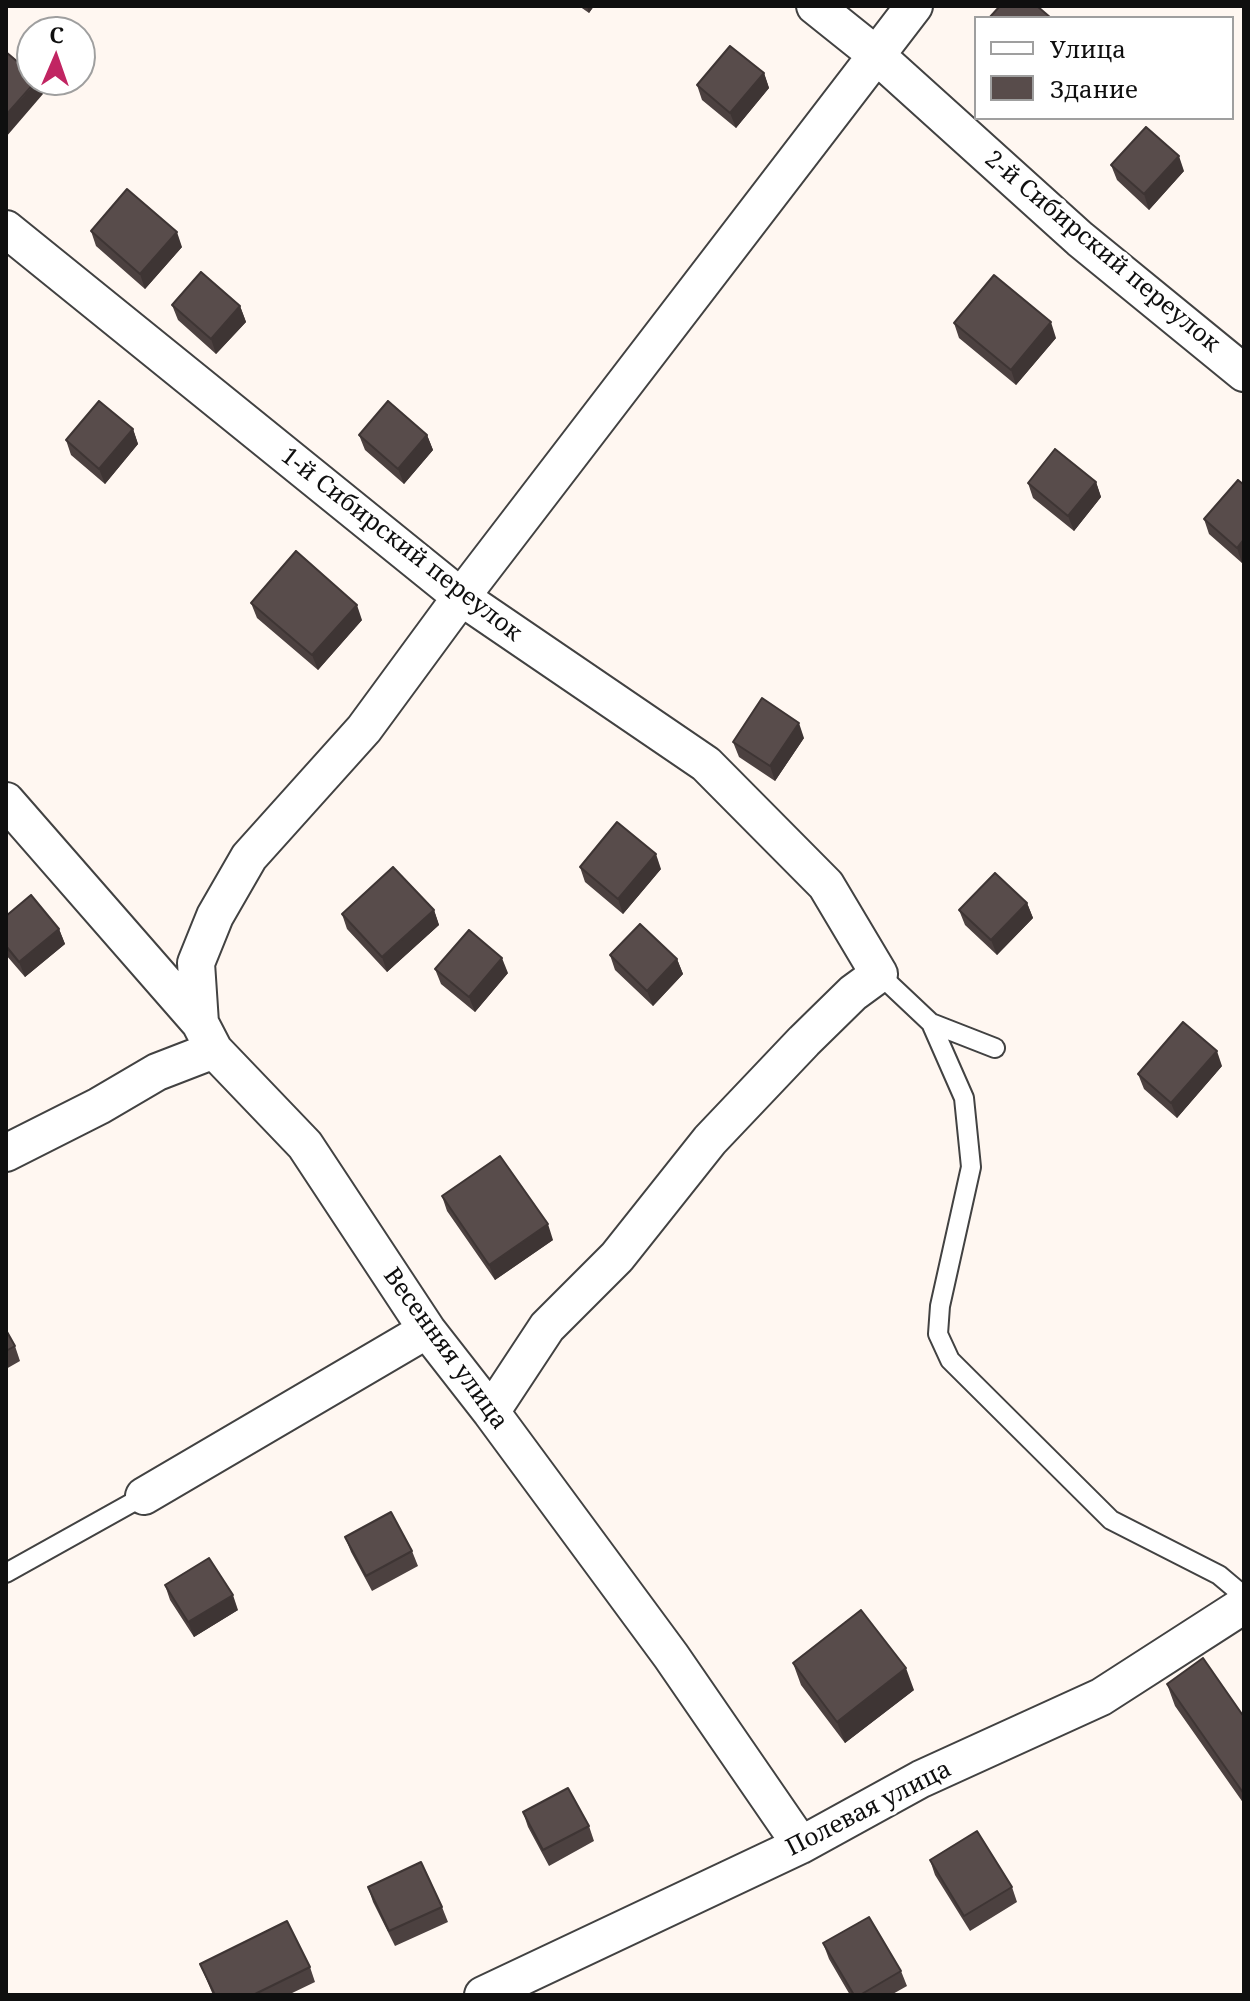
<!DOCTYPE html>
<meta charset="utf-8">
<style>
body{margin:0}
#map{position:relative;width:1250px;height:2001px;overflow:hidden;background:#fff7f1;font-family:"Noto Serif",serif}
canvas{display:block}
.frame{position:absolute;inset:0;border:8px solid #0f0f0f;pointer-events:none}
.legend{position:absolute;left:974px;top:16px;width:260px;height:104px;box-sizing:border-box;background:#fff;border:2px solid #9f9f9f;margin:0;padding:10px 14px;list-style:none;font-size:24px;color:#0f0f0f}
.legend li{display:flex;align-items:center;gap:16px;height:40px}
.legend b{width:40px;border:2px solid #9f9f9f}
.north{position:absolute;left:16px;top:16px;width:80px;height:80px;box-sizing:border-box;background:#fff;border:2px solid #9f9f9f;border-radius:50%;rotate:2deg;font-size:22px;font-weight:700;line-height:32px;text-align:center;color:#0f0f0f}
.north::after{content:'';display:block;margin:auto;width:28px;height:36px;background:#c12562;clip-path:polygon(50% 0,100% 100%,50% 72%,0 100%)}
</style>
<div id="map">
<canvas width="1250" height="2001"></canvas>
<div class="frame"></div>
<ul class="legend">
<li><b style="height:10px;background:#fff"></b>Улица</li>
<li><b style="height:22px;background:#584c4b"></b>Здание</li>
</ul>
<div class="north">С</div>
</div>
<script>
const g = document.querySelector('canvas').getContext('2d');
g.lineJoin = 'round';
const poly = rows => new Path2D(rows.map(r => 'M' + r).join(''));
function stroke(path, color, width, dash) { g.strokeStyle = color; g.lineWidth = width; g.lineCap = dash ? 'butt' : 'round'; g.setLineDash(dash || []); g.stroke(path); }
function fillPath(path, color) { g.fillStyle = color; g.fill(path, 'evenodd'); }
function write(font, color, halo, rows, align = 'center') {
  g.font = font + ' "Noto Serif",serif'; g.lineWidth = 8; g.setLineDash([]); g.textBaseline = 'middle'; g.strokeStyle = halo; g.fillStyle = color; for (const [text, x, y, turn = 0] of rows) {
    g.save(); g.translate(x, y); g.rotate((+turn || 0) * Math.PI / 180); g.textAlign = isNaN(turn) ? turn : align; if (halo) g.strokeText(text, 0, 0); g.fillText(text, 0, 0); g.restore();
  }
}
const service = poly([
 [879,974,931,1023,964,1098,971,1167,940,1306,938,1334,950,1360,1111,1520,1219,1575,1244,1596],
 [931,1023,995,1048],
 [6,1573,144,1496]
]);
const minor = poly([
 [815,6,875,54,1080,239,1244,373],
 [6,229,461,597,706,764,826,885,879,974,853,993,804,1041,710,1140,617,1257,547,1327,491,1412],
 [6,801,200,1023],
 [214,1050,200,1023,196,963,215,916,249,857,364,729,461,597,914,6],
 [6,1153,99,1106,157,1072,214,1050,305,1145,427,1330,491,1412,671,1656,801,1845],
 [144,1496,427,1330],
 [483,1995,801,1845,921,1779,1101,1697,1244,1605]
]);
stroke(service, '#424242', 22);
stroke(minor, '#424242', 40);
stroke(service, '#fff', 18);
stroke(minor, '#fff', 36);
fillPath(poly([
 [579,6,594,6,589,13],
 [764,73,769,88,736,128,702,100,697,85],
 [1111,165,1184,171,1149,210,1117,180],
 [91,231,182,247,145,289,96,246],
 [172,305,240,306,246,322,216,354,178,320],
 [954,323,1056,338,1016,385,959,338],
 [133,429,138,444,105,484,71,455,66,440],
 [359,435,427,435,433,450,404,484,365,450],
 [1096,482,1101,497,1074,531,1033,498,1028,483],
 [1244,485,1244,561,1242,563,1209,534,1204,519],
 [251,603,362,620,318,670,257,618],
 [804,738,775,781,739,757,733,742],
 [580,867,661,869,623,914,585,882],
 [1027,903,1033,918,997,955,965,925,959,910],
 [434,910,439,925,387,972,347,929,342,914],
 [6,916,59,929,65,944,25,977,6,955],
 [610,955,677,959,683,974,653,1006,615,970],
 [435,969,508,973,475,1012,441,984],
 [1222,1066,1177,1118,1144,1089,1138,1074],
 [442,1196,553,1240,495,1280,447,1211],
 [6,1330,15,1346,20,1361,6,1369],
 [345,1537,412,1551,418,1566,372,1591,351,1552],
 [165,1585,238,1610,194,1637,170,1600],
 [793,1663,914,1690,845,1743,801,1685],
 [1167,1684,1244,1717,1244,1804,1175,1706],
 [523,1812,589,1826,594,1841,549,1866,528,1827],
 [930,1860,1012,1887,1017,1902,970,1931,935,1875],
 [368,1887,442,1907,448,1922,395,1946,373,1902],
 [823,1943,901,1971,907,1986,891,1995,850,1995,829,1959],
 [200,1964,310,1967,315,1982,288,1995,213,1995]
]), '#4c4140');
fillPath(poly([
 [587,6,594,6,589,13],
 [764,73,769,88,736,128,730,113],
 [38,80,43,94,6,137,6,115],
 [1179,156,1184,171,1149,210,1144,194],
 [177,232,182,247,145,289,140,274],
 [240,306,246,322,216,354,211,339],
 [1051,322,1056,338,1016,385,1011,370],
 [133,429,138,444,105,484,99,469],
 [427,435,433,450,404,484,398,469],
 [1096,482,1101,497,1074,531,1068,516],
 [1244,539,1244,561,1242,563,1237,548],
 [357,605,362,620,318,670,312,655],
 [799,723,804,738,775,781,770,766],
 [656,854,661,869,623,914,618,899],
 [1027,903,1033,918,997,955,991,940],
 [434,910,439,925,387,972,382,957],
 [59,929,65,944,25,977,19,962],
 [502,958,508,973,475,1012,469,997],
 [677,959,683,974,653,1006,647,991],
 [1217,1051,1222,1066,1177,1118,1171,1103],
 [548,1224,553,1240,495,1280,489,1265],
 [233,1595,238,1610,194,1637,188,1622],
 [906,1668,914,1690,845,1743,837,1722]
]), '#3e3534');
const building = poly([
 [1000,6,1037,6,1051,18,989,18,1000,6],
 [730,46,764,73,730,113,697,85,730,46],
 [6,52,32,74,32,80,37,80,6,115,6,52],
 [1146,127,1179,156,1144,194,1111,165,1146,127],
 [127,189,177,232,140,274,91,231,127,189],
 [201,272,240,306,211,339,172,305,201,272],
 [994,275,1051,322,1011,370,954,323,994,275],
 [99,401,133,429,99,469,66,440,99,401],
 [388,401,427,435,398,469,359,435,388,401],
 [1055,449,1096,482,1068,516,1028,483,1055,449],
 [1238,480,1244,485,1244,539,1237,548,1204,519,1238,480],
 [296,551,357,605,312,655,251,603,296,551],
 [762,698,799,723,770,766,733,742,762,698],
 [617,822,656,854,618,899,580,867,617,822],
 [393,867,434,910,382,957,342,914,393,867],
 [995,873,1027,903,991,940,959,910,995,873],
 [31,895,59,929,19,962,6,946,6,916,31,895],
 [640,924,677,959,647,991,610,955,640,924],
 [469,930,502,958,469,997,435,969,469,930],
 [1183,1022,1217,1051,1171,1103,1138,1074,1183,1022],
 [500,1156,548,1224,489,1265,442,1196,500,1156],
 [6,1330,15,1346,6,1351,6,1330],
 [391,1512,412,1551,366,1576,345,1537,391,1512],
 [209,1558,233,1595,188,1622,165,1585,209,1558],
 [861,1610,906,1668,837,1722,793,1663,861,1610],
 [1203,1658,1244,1717,1244,1794,1167,1684,1203,1658],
 [568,1788,589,1826,543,1850,523,1812,568,1788],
 [977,1831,1012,1887,964,1916,930,1860,977,1831],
 [421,1862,442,1907,389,1931,368,1887,421,1862],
 [869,1917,901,1971,860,1995,854,1995,823,1943,869,1917],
 [287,1921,310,1967,253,1995,215,1995,200,1964,287,1921]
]);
fillPath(building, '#584c4b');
stroke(building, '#3e3534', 2);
write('24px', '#0f0f0f', '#fff', [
 ["2-й Сибирский переулок",1102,252,40],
 ["1-й Сибирский переулок",401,545,38],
 ["Весенняя улица",445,1349,54],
 ["Полевая улица",869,1809,-27]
]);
</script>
